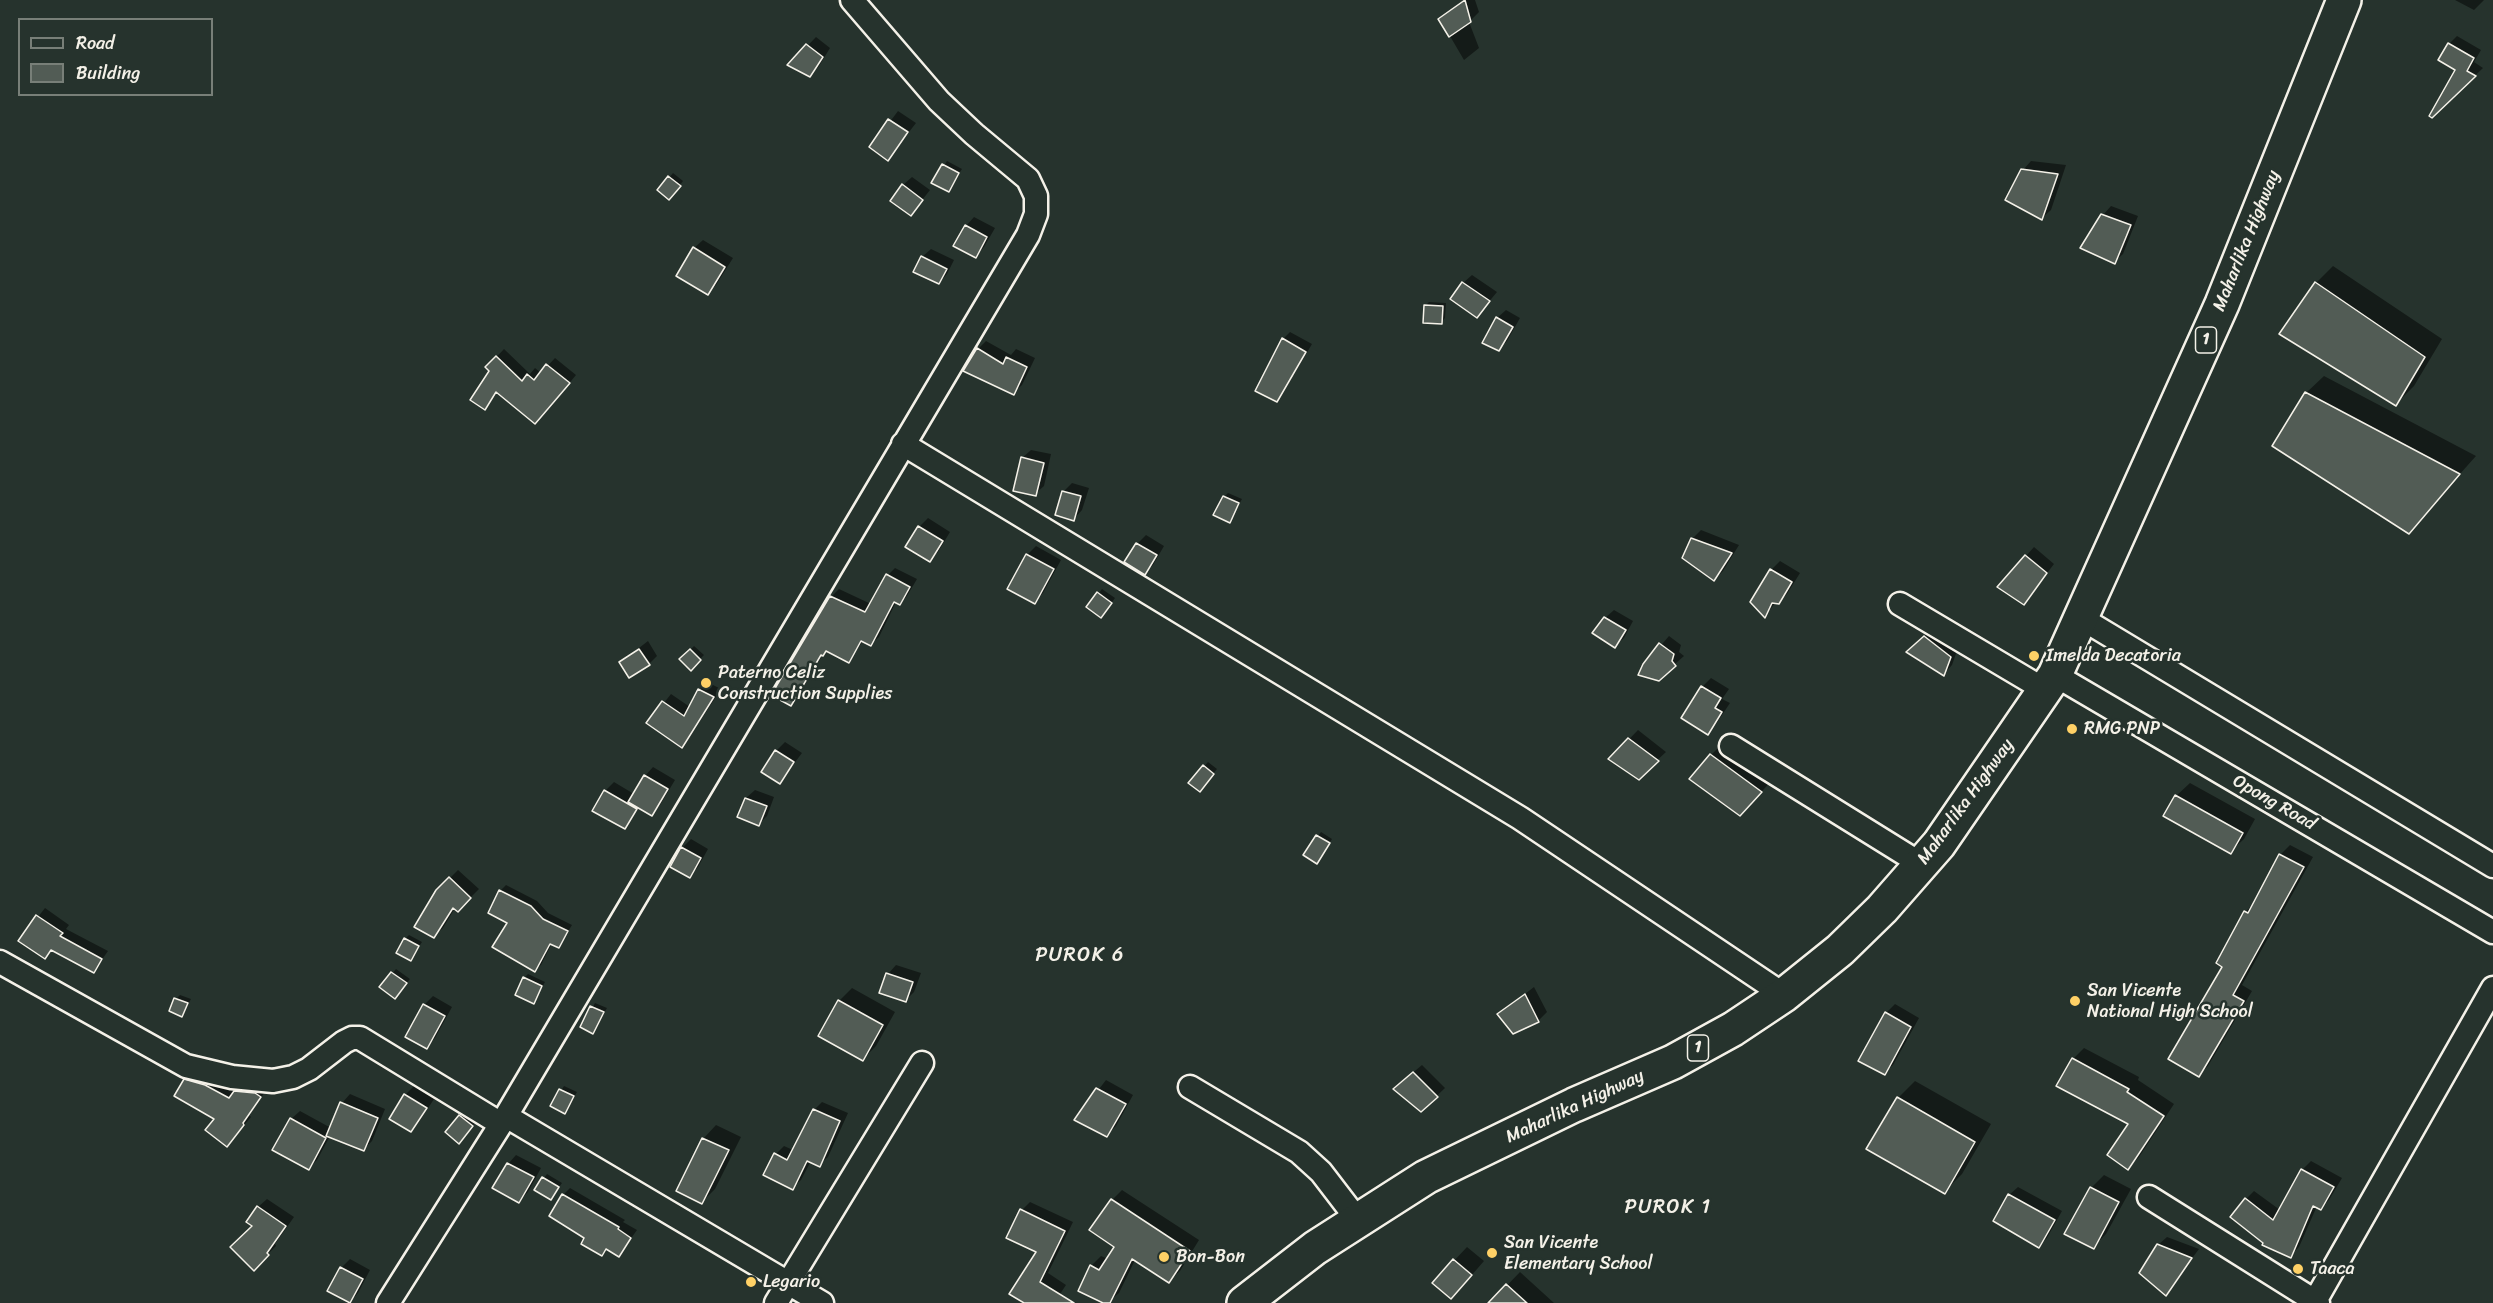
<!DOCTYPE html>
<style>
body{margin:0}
#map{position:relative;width:2493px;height:1303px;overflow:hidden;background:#26332d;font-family:Sriracha,sans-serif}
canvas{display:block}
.legend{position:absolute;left:18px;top:18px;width:195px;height:78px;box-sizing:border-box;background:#26332d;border:2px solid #787f78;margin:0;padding:8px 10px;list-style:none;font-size:18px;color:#f4f1e8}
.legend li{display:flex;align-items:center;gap:12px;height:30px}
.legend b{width:30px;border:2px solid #787f78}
</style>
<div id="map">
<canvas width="2493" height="1303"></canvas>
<ul class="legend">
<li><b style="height:8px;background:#26332d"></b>Road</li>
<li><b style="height:16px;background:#525c55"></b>Building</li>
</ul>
</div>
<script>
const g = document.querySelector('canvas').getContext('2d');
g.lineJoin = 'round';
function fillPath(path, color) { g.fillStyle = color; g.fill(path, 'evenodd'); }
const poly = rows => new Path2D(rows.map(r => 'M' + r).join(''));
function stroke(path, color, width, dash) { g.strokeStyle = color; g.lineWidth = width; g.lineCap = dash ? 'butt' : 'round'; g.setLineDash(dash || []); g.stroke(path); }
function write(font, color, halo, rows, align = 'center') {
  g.font = font + ' Sriracha,sans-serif'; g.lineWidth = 5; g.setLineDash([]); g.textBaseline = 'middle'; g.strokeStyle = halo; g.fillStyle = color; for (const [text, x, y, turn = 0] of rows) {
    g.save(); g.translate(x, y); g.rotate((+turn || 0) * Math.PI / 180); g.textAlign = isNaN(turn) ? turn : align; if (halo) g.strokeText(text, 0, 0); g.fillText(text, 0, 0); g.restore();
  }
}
fillPath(poly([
 [1464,0,1475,0,1479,12,1469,22,1479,48,1464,60,1440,19],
 [2455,0,2484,0,2474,10],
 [2457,36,2481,50,2474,62,2483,68,2432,116,2457,69,2449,44],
 [816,37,830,48,819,66,810,75,789,65],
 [898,111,916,123,888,159,871,147],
 [947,161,962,169,948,190,934,182],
 [2031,161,2066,165,2051,210,2042,218,2023,170],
 [673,173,683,181,673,194,659,190],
 [912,177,930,190,911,214,903,185],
 [2111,206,2138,216,2123,254,2114,262,2103,215],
 [974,217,995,228,984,247,976,256,966,226],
 [703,240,733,258,716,285,708,293,694,248],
 [931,249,954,260,947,274,939,283,922,257],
 [2333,266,2442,339,2414,386,2396,404,2316,283],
 [1472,275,1497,292,1477,316,1463,283],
 [1429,302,1446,303,1445,318,1441,322,1425,306],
 [1506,310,1520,318,1507,341,1498,350,1497,318],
 [1290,332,1312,344,1283,393,1276,400,1283,339],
 [986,341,1011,355,1016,349,1035,358,1022,385,1013,393,978,349],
 [504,349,530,374,535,368,541,373,555,358,576,375,543,415,498,391,485,408,491,371,487,367],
 [2324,376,2476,456,2408,532,2306,393],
 [1031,450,1051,454,1044,486,1035,494,1022,458],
 [1072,483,1089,488,1082,510,1074,519,1063,492],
 [1228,493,1242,499,1230,521,1224,497],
 [928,518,950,532,938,552,929,560,907,547,919,527],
 [1701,530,1739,545,1723,571,1714,580,1692,539],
 [1146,535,1164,546,1153,565,1145,573,1137,544],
 [1036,546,1061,560,1043,593,1034,602,1009,588,1027,555],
 [2034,547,2054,564,2024,603,2026,556],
 [1780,561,1800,573,1787,594,1778,603,1776,602,1765,616,1752,601,1771,570],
 [895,568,917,579,907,596,900,604,896,602,879,637,871,644,863,641,849,661,828,650,823,654,798,696,791,704,831,597,839,589,871,604,888,575],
 [1102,589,1115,598,1104,613,1088,607],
 [1614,610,1633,621,1624,638,1615,646,1605,618],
 [1933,628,1958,648,1952,665,1944,674,1916,644],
 [1669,636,1681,645,1679,652,1684,656,1658,679,1644,665],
 [648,641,657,656,649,664,621,662],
 [694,646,704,655,691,668,681,659],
 [1711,678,1729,689,1722,699,1730,703,1716,724,1708,733,1702,687],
 [707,682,721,689,689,738,682,746,648,723,671,694,690,707,700,690],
 [1638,730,1666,752,1638,778,1610,759],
 [785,742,802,753,780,782,776,751],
 [1724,742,1774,778,1753,801,1711,755],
 [1208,762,1217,769,1203,786,1190,782],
 [653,767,675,780,660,805,652,814,640,807,624,827,605,791,614,782,634,794,645,776],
 [2190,783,2255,819,2244,839,2230,852,2176,796],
 [755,790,774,797,767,816,759,824,746,798],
 [1321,832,1332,839,1320,858,1305,854],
 [691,839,708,849,698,867,689,876,672,866,682,848],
 [2290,845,2313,857,2242,985,2252,991,2208,1066,2199,1075,2224,966,2245,912,2255,903,2280,855],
 [458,870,479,889,458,910,455,908,443,928,434,936,437,891],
 [506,885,537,901,548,913,572,925,559,946,552,943,541,965,535,970,509,922,500,891],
 [45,908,69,925,66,929,108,951,94,971,52,949,20,940],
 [409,935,422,942,411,959,405,939],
 [896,965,921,973,914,992,906,1000,888,974],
 [396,969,410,979,398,993,381,987],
 [528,974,545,982,534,1002,524,978],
 [1534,987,1547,1012,1538,1021,1513,1032,1499,1014],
 [852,988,895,1012,876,1046,863,1059,839,1001],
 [180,995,191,999,182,1015,176,999],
 [433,996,452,1007,435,1038,426,1047,424,1005],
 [595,1003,607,1008,593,1032,582,1027],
 [1895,1004,1919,1018,1893,1065,1884,1073,1886,1013],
 [2084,1048,2139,1077,2138,1080,2174,1104,2139,1157,2128,1168,2130,1124,2073,1059],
 [1422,1065,1445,1088,1421,1111,1403,1081],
 [193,1073,213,1078,236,1091,243,1084,267,1089,249,1115,251,1117,227,1145,216,1119,185,1080],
 [1106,1080,1133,1095,1116,1126,1107,1135,1076,1119],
 [1915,1081,1991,1124,1962,1174,1944,1192,1898,1098],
 [414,1086,434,1099,419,1122,411,1130,405,1095],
 [564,1086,577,1092,565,1112,552,1105],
 [350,1094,385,1109,372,1141,363,1150,330,1136,317,1160,309,1168,291,1119,300,1111,331,1128,342,1103],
 [822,1102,848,1113,828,1157,819,1165,811,1161,801,1180,792,1188,776,1154,784,1146,793,1150,814,1110],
 [464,1112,476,1122,462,1138,447,1132],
 [716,1125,741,1137,715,1189,702,1202,703,1139],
 [516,1155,541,1168,528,1192,519,1201,508,1164],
 [2311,1161,2342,1178,2329,1200,2321,1208,2317,1206,2299,1247,2290,1256,2246,1199,2254,1191,2280,1210,2303,1169],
 [547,1174,562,1183,551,1198,536,1189],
 [2104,1175,2131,1189,2106,1234,2093,1247,2091,1188],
 [2018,1187,2062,1211,2047,1238,2039,1246,2009,1195],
 [570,1188,625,1220,623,1222,637,1230,619,1255,607,1248,601,1254,586,1237,563,1195],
 [1122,1190,1199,1240,1180,1271,1169,1281,1135,1260,1119,1293,1107,1303,1091,1266,1101,1256,1108,1259,1116,1247,1112,1200],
 [267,1199,294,1217,275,1244,276,1246,254,1268,254,1226,258,1207],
 [1030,1202,1073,1222,1048,1273,1066,1285,1054,1303,1027,1303,1039,1252,1022,1210],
 [2167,1237,2199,1249,2165,1294,2158,1245],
 [1467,1247,1484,1261,1464,1284,1434,1282],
 [350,1259,370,1270,358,1293,350,1302,329,1290,341,1268],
 [1520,1272,1554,1303,1494,1303,1492,1301]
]), '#0007');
const building = poly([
 [1465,0,1471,22,1449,37,1438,19,1465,0],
 [2448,43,2474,58,2467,71,2476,76,2432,118,2429,116,2455,70,2438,60,2448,43],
 [806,44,823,57,810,77,787,65,806,44],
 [888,119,908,132,888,161,869,147,888,119],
 [942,164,959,173,949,192,931,183,942,164],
 [2021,169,2058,174,2042,220,2005,200,2021,169],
 [668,176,681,186,669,200,657,190,668,176],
 [902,184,923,200,911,216,890,201,902,184],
 [2101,214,2131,225,2115,264,2080,248,2101,214],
 [965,225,987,237,976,258,953,246,965,225],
 [693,247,725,267,708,295,676,276,693,247],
 [921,256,947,269,939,284,913,272,921,256],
 [1462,282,1490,301,1477,318,1450,299,1462,282],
 [2315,282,2425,357,2396,406,2279,334,2315,282],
 [1424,305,1443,306,1442,324,1423,323,1424,305],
 [1496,317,1513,327,1499,351,1482,343,1496,317],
 [1282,338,1306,352,1277,402,1255,391,1282,338],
 [977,348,1003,364,1006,357,1027,367,1014,395,963,371,977,348],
 [496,356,522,381,527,374,534,380,546,364,570,383,535,424,496,392,485,410,470,400,489,371,485,367,496,356],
 [2305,392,2460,474,2409,534,2272,446,2305,392],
 [1021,457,1044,463,1036,496,1013,491,1021,457],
 [1062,491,1081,496,1074,521,1055,515,1062,491],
 [1223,496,1239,503,1230,523,1213,515,1223,496],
 [918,526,943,541,930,562,905,547,918,526],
 [1691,538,1732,553,1714,581,1682,558,1691,538],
 [1136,543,1157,555,1145,575,1124,562,1136,543],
 [1026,554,1054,569,1035,604,1007,589,1026,554],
 [2025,555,2047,573,2024,605,1997,587,2025,555],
 [1770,569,1792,582,1779,604,1772,603,1765,618,1750,602,1770,569],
 [886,574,910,587,900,605,894,602,871,646,861,641,849,663,826,651,823,656,821,655,791,706,771,695,830,596,865,612,886,574],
 [1097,592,1112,603,1101,618,1086,607,1097,592],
 [1604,617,1626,630,1615,648,1592,633,1604,617],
 [1924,636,1951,657,1944,676,1906,652,1924,636],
 [1659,643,1674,654,1672,661,1676,666,1659,681,1638,675,1643,664,1659,643],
 [639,649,650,665,629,678,619,662,639,649],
 [690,649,701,660,691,671,679,659,690,649],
 [1701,686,1721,698,1715,708,1722,712,1708,735,1681,718,1701,686],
 [698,689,714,697,682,748,646,723,662,701,684,716,698,689],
 [1628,738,1659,761,1639,780,1608,759,1628,738],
 [775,750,794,762,780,784,761,772,775,750],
 [1710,754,1762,792,1740,816,1689,779,1710,754],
 [1203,765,1214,774,1200,792,1188,783,1203,765],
 [644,775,668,789,652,816,628,802,644,775],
 [604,790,637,809,625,829,592,811,604,790],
 [2175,795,2243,833,2231,854,2163,816,2175,795],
 [745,798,767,806,759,826,737,817,745,798],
 [1316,835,1330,843,1317,864,1303,855,1316,835],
 [681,847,701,858,690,878,670,867,681,847],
 [2279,854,2304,867,2233,995,2244,1001,2199,1077,2168,1059,2222,967,2216,963,2244,911,2248,913,2279,854],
 [449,877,471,898,458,912,453,908,434,938,414,927,436,890,449,877],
 [499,890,531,906,543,919,568,931,559,948,550,944,535,972,492,947,507,923,488,913,499,890],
 [36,915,63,933,60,936,102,959,94,973,51,950,45,959,18,941,36,915],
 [404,938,419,946,411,961,396,953,404,938],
 [391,972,407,983,395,999,379,987,391,972],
 [886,973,913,982,906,1002,879,993,886,973],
 [523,977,542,986,534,1004,515,995,523,977],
 [1525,994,1539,1022,1513,1034,1497,1014,1525,994],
 [174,998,188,1003,182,1017,169,1011,174,998],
 [838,1000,883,1025,863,1061,818,1036,838,1000],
 [423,1004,445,1016,427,1049,405,1037,423,1004],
 [590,1006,604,1012,593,1034,580,1027,590,1006],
 [1885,1012,1911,1027,1885,1075,1858,1061,1885,1012],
 [2072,1058,2129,1089,2127,1092,2164,1116,2128,1170,2107,1155,2128,1124,2056,1086,2072,1058],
 [1413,1072,1438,1097,1421,1112,1393,1089,1413,1072],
 [184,1079,205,1085,229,1098,234,1091,255,1093,261,1097,243,1123,244,1125,227,1147,205,1130,214,1119,174,1096,184,1079],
 [1096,1088,1126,1104,1107,1137,1074,1120,1096,1088],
 [559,1089,574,1096,565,1114,550,1106,559,1089],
 [404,1094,427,1108,411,1132,389,1119,404,1094],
 [1897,1097,1975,1142,1945,1194,1866,1149,1897,1097],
 [340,1102,378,1118,364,1151,326,1136,340,1102],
 [813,1109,840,1121,820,1167,807,1161,793,1190,763,1175,774,1153,787,1160,813,1109],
 [459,1115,473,1126,459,1144,445,1132,459,1115],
 [290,1118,326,1138,309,1170,272,1150,290,1118],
 [702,1138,729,1150,702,1204,676,1191,702,1138],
 [507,1163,534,1177,519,1203,492,1188,507,1163],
 [2301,1169,2334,1187,2321,1210,2313,1206,2291,1258,2262,1245,2263,1243,2230,1217,2245,1198,2273,1220,2301,1169],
 [542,1177,559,1187,551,1200,534,1190,542,1177],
 [2090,1187,2119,1202,2094,1249,2064,1234,2090,1187],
 [562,1194,619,1227,618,1229,631,1238,619,1257,606,1249,602,1256,581,1244,584,1238,549,1216,562,1194],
 [2008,1194,2055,1220,2039,1248,1993,1221,2008,1194],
 [1111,1199,1190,1251,1169,1283,1132,1259,1110,1303,1103,1303,1078,1291,1090,1265,1099,1270,1114,1247,1089,1230,1111,1199],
 [257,1206,286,1226,267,1253,269,1255,254,1271,230,1247,252,1226,246,1222,257,1206],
 [1020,1209,1065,1231,1040,1282,1074,1303,1024,1303,1009,1294,1036,1252,1006,1238,1020,1209],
 [2157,1244,2192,1258,2166,1296,2139,1273,2157,1244],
 [1453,1259,1472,1275,1451,1299,1432,1283,1453,1259],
 [340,1267,363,1279,350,1303,327,1291,340,1267],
 [1506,1284,1527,1303,1488,1303,1506,1284]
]);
fillPath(building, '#525c55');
stroke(building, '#f4f1e8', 1.5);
const minor = poly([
 [903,444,1520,818,1784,995],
 [1900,604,2045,690],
 [2081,618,2493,866],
 [2055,675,2493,932],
 [1731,746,1921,864],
 [0,962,186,1066,232,1077,273,1081,293,1077,309,1069,344,1042,352,1038,360,1038,501,1124],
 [1190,1087,1299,1152,1321,1172,1357,1219],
 [2149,1197,2318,1303],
 [388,1303,506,1116],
 [776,1303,922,1063],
 [822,1303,506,1116,1028,235,1036,214,1036,196,1028,179,974,134,939,101,852,0],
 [2314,1303,2493,988]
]);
const highway = poly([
 [1244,1303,1315,1248,1426,1177,1574,1105,1673,1062,1733,1029,1784,995,1840,950,1882,909,1939,844,2055,675,2222,304,2344,0]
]);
stroke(minor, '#f4f1e8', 27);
stroke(highway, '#f4f1e8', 38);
stroke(minor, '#26332d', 22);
stroke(highway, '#26332d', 33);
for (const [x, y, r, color] of [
 [2034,656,6,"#ffd166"],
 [706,683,6,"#ffd166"],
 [2072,729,6,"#ffd166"],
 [2075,1001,6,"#ffd166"],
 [1492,1253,6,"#ffd166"],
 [1164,1257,6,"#ffd166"],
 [2298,1269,6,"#ffd166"],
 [751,1282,6,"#ffd166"]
]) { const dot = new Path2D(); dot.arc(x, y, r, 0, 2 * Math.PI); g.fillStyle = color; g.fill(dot); stroke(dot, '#26332d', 2); }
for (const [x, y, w] of [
 [2206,340,21],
 [1698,1048,21]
]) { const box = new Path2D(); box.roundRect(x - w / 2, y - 13, w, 26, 4.5); g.fillStyle = '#26332d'; g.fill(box); stroke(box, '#f4f1e8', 1.5); }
write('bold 16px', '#f4f1e8', null, [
 ["1",2206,340],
 ["1",1698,1048]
]);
write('18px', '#f4f1e8', '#26332d', [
 ["Maharlika Highway",2247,241,-68],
 ["Maharlika Highway",1966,802,-54],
 ["Opong Road",2274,803,30],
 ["Maharlika Highway",1575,1107,-25]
]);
write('18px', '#f4f1e8', '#26332d', [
 ["Imelda Decatoria",2046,656],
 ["Paterno Celiz",718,673],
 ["Construction Supplies",718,694],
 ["RMG PNP",2084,729],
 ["San Vicente",2087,991],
 ["National High School",2087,1012],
 ["San Vicente",1504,1243],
 ["Elementary School",1504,1264],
 ["Bon-Bon",1176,1257],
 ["Taaca",2310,1269],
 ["Legario",763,1282]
], 'left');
g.letterSpacing = '1.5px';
write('20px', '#f4f1e8', '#26332d', [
 ["PUROK 6",1080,956],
 ["PUROK 1",1668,1208]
]);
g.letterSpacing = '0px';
</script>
